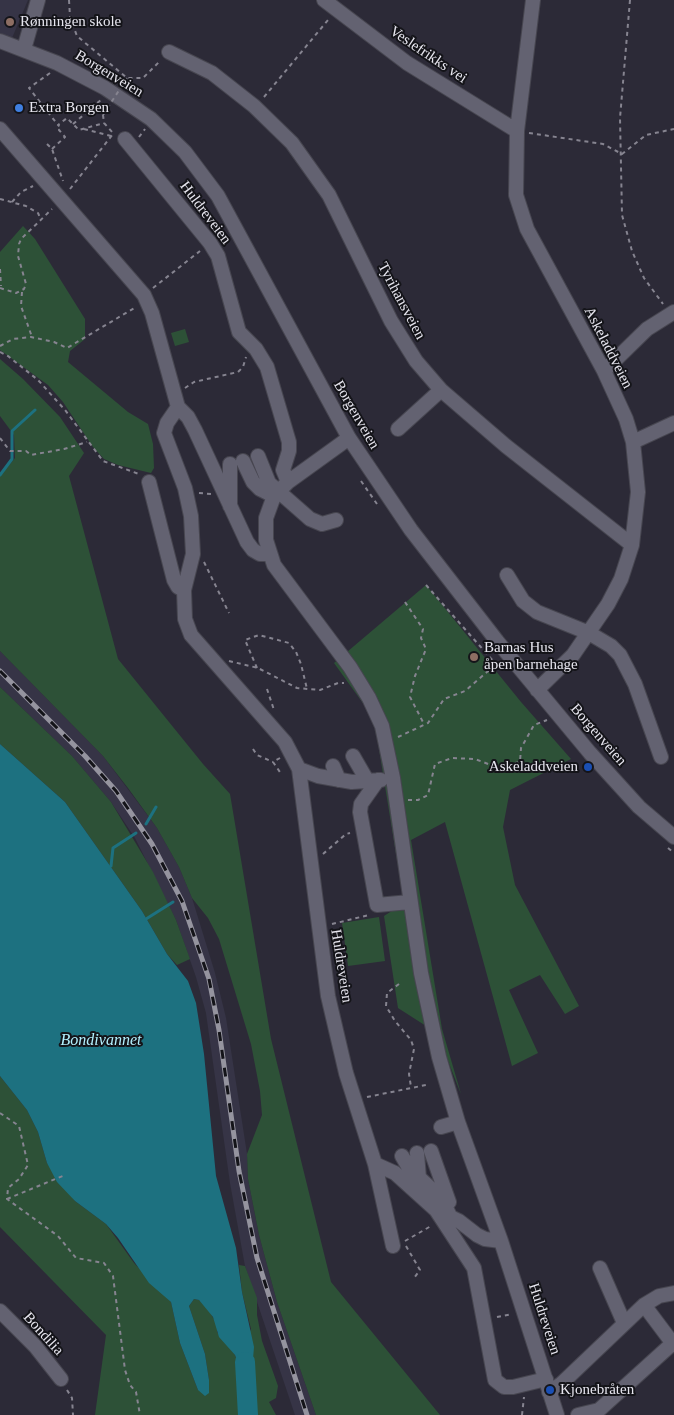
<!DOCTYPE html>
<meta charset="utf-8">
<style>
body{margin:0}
canvas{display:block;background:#2c2a37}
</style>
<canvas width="674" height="1415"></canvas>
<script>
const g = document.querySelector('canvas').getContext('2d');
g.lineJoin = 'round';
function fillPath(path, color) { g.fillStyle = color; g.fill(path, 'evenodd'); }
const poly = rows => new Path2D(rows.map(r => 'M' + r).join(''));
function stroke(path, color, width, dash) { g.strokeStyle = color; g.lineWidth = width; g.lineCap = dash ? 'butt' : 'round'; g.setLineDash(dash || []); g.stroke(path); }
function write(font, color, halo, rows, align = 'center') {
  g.font = font + ' Georgia,serif'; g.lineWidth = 4; g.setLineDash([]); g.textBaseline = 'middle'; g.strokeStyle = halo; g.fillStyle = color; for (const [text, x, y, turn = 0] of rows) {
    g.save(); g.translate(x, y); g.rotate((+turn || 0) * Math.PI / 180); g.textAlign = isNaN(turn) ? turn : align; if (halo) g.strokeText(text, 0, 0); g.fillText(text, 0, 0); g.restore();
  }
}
fillPath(poly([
 [0,0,28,0,12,38,0,34],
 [0,651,103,756,157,828,179,867,192,898,215,973,226,1018,247,1154,248,1179,259,1235,277,1302,316,1415,295,1415,245,1266,230,1183,206,1013,196,977,176,920,135,838,111,802,72,756,0,687]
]), '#363446');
fillPath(poly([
 [23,226,35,239,85,319,85,339,70,351,68,362,128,412,148,424,153,444,154,468,151,473,118,465,104,459,93,447,63,402,48,385,0,350,0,252],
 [185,329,189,342,175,346,171,333],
 [0,359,23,379,60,417,84,453,69,476,118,659,203,764,230,794,271,1039,331,1282,440,1415,316,1415,277,1302,259,1235,248,1179,247,1154,262,1115,260,1091,251,1044,219,939,208,918,192,898,179,867,157,828,128,788,103,756,0,651,0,476,15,458,14,435,0,416],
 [426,585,521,702,571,759,510,790,503,827,515,885,579,1006,565,1014,540,975,509,990,538,1053,512,1066,445,822,411,840,442,1029,461,1094,437,1033,398,1008,384,916,404,903,378,743,374,724,365,706,334,663],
 [0,687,72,756,111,802,153,872,176,920,190,959,177,965,167,954,142,911,65,802,0,744],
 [379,917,385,961,348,966,342,923],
 [0,1076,27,1110,38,1132,47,1163,75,1201,106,1224,134,1263,171,1302,180,1343,198,1390,209,1389,209,1380,205,1354,189,1306,194,1299,199,1300,206,1306,217,1324,217,1332,235,1355,238,1363,251,1329,242,1292,239,1265,245,1266,257,1298,257,1315,262,1341,278,1386,276,1398,269,1402,276,1415,95,1415,106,1335,0,1227]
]), '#2d5137');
fillPath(poly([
 [0,744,65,802,142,911,167,954,188,981,196,1003,204,1054,216,1176,236,1248,242,1292,254,1347,253,1359,250,1362,238,1363,235,1355,219,1337,213,1317,199,1300,194,1299,189,1306,205,1354,209,1380,209,1393,205,1396,198,1390,180,1343,171,1302,149,1283,118,1238,106,1224,75,1201,57,1182,47,1163,38,1132,27,1110,0,1076]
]), '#1d7180');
stroke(poly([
 [0,475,12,459,12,431,35,410],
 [146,824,156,807],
 [111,866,113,848,136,833],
 [146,919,173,902]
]), '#1d7180', 3);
stroke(poly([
 [245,1362,248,1415]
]), '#1d7180', 20);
const minor = poly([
 [324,0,407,63,517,131],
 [533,0,517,131,516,195,527,229,604,371,626,419,633,442,638,492,632,545,621,579,608,604,573,655,537,690],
 [0,41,57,63,105,88,151,119,185,152,218,196,349,438,411,530,497,641,590,753,639,807,674,837],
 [24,49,38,0],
 [169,52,212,73,254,106,292,143,329,195,391,321,416,361,441,390,506,446,632,545],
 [0,129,144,295,152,313,178,407,188,417,195,430,247,542,253,550,260,554,270,554],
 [125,139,210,243,218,256,239,332,256,349,267,367,289,442,289,451,283,470,288,482],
 [604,371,647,329,674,312],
 [178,407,167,423,164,433,185,488,191,516,193,554,184,590,185,619,191,635,285,742,299,769,328,996,346,1073,375,1164,395,1173,436,1210,459,1221,477,1235,485,1239,501,1241],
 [398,429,441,390],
 [349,438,288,482,274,496,266,518,266,540,274,565,350,667,369,698,382,726,393,778,421,973,439,1057,458,1122,501,1241,557,1415],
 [633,442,674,423],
 [258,456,269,483,310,519,322,524,336,520],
 [243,461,253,482,260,489,274,496],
 [149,482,174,580,178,587,184,590],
 [230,506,230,464],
 [507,575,523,601,537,612,589,633,611,646,620,655,635,684,661,757],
 [353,756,368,782],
 [333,766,339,780],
 [299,769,318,776,352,782,381,780],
 [378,780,361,804,360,812,377,905,410,902],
 [441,1127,458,1122],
 [431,1151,449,1202,446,1205],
 [417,1153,419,1178],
 [402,1156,409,1168,441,1198,450,1216],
 [375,1164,393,1246],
 [436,1210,474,1268,495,1380,504,1387,513,1387,546,1379],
 [600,1268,624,1323],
 [644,1305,674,1345],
 [0,1311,35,1346,61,1379],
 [549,1392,561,1384,644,1305,659,1296,674,1293],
 [578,1415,599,1410,673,1343]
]);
stroke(minor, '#474650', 16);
stroke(poly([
 [69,0,70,17,77,36,127,78,143,78,160,61],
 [630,0,620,118,622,215,632,251,644,278,663,304],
 [50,73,29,88,58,125],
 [264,97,328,20],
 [103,115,104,123,113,133],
 [73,124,102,99],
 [84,129,111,136],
 [529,133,603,144,622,154,646,135,674,129],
 [139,137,145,129],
 [47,144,52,149,63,181],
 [52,149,65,137,59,130,61,128,58,125,67,118,79,130,104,123],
 [70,189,113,134],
 [0,199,26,206,38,213,41,220],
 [12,202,21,192,33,186],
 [215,229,224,233],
 [0,269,1,286],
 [0,288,16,293,24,289,26,284,18,256,19,244,21,239,52,209],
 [153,288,200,251],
 [22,292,21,306,32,337],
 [0,346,13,339,31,337,54,342,67,348,136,307],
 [0,352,8,356,38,380,65,410,103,461,139,474],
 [185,388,194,382,238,372,243,367,246,357],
 [0,438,10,451,26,451,31,455,64,449,87,442],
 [361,481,377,504],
 [199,493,211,494],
 [204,562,229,613],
 [426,585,494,662,499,663],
 [405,602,423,629,421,638,426,649,415,676,410,697,424,724],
 [229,661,258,668,297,688,320,690,338,683,344,683],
 [257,668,245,640,259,635,289,643,296,652,301,664,307,689],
 [267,689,274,710],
 [398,737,428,723,444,699,465,691,487,672,501,664],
 [253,749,257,755,273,762],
 [280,758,273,762,282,775],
 [408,800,418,800,428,795,435,764,452,758,475,759,496,767,520,762,521,748,534,725,547,720],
 [668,848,674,853],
 [323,854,346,834,350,833],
 [332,924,369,915],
 [399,984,387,993,386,1006,395,1021,411,1040,414,1049,409,1074,411,1087],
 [367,1097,426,1085],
 [0,1113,19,1126,28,1165,19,1179,8,1188,7,1199,58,1236,76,1258,104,1263,113,1276,125,1370,130,1385,136,1392,140,1415],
 [7,1199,65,1175],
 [405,1241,431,1226],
 [406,1246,420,1270,414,1278],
 [497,1317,512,1314],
 [67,1390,72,1398,73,1415],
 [522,1415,524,1397]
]), '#868490', 2, [4, 4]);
stroke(minor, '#636271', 14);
const rail = poly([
 [0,671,85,756,116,791,152,844,182,901,209,979,219,1030,239,1171,257,1258,307,1415]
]);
stroke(rail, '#95949f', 5);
stroke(rail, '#141419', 3, [9]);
stroke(poly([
 [103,115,127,78]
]), '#868490', 2, [4, 4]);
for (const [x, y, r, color] of [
 [10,22,5,"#8d6e63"],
 [19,108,5,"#3f7fe0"],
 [474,657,5,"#8d6e63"],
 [588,767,5,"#1a4fb4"],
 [550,1390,5,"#1a4fb4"]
]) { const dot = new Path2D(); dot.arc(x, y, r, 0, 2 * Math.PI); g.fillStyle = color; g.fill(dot); stroke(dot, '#141419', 2); }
write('15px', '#e7e6ef', '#141419', [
 ["Rønningen skole",20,22],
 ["Extra Borgen",29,108],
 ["Barnas Hus",484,648],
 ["åpen barnehage",484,665],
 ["Askeladdveien",578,767,"right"],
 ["Kjonebråten",560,1390]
], 'left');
write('15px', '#e7e6ef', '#141419', [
 ["Veslefrikks vei",428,55,34],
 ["Borgenveien",109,74,31],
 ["Huldreveien",205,213,53],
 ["Tyrihansveien",401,301,62],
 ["Askeladdveien",608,348,63],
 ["Borgenveien",356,415,60],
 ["Borgenveien",598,735,49],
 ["Huldreveien",341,966,81],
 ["Huldreveien",544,1319,72],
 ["Bondilia",43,1334,48]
]);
write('italic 16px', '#b2f0fe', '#141419', [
 ["Bondivannet",101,1041]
]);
</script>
